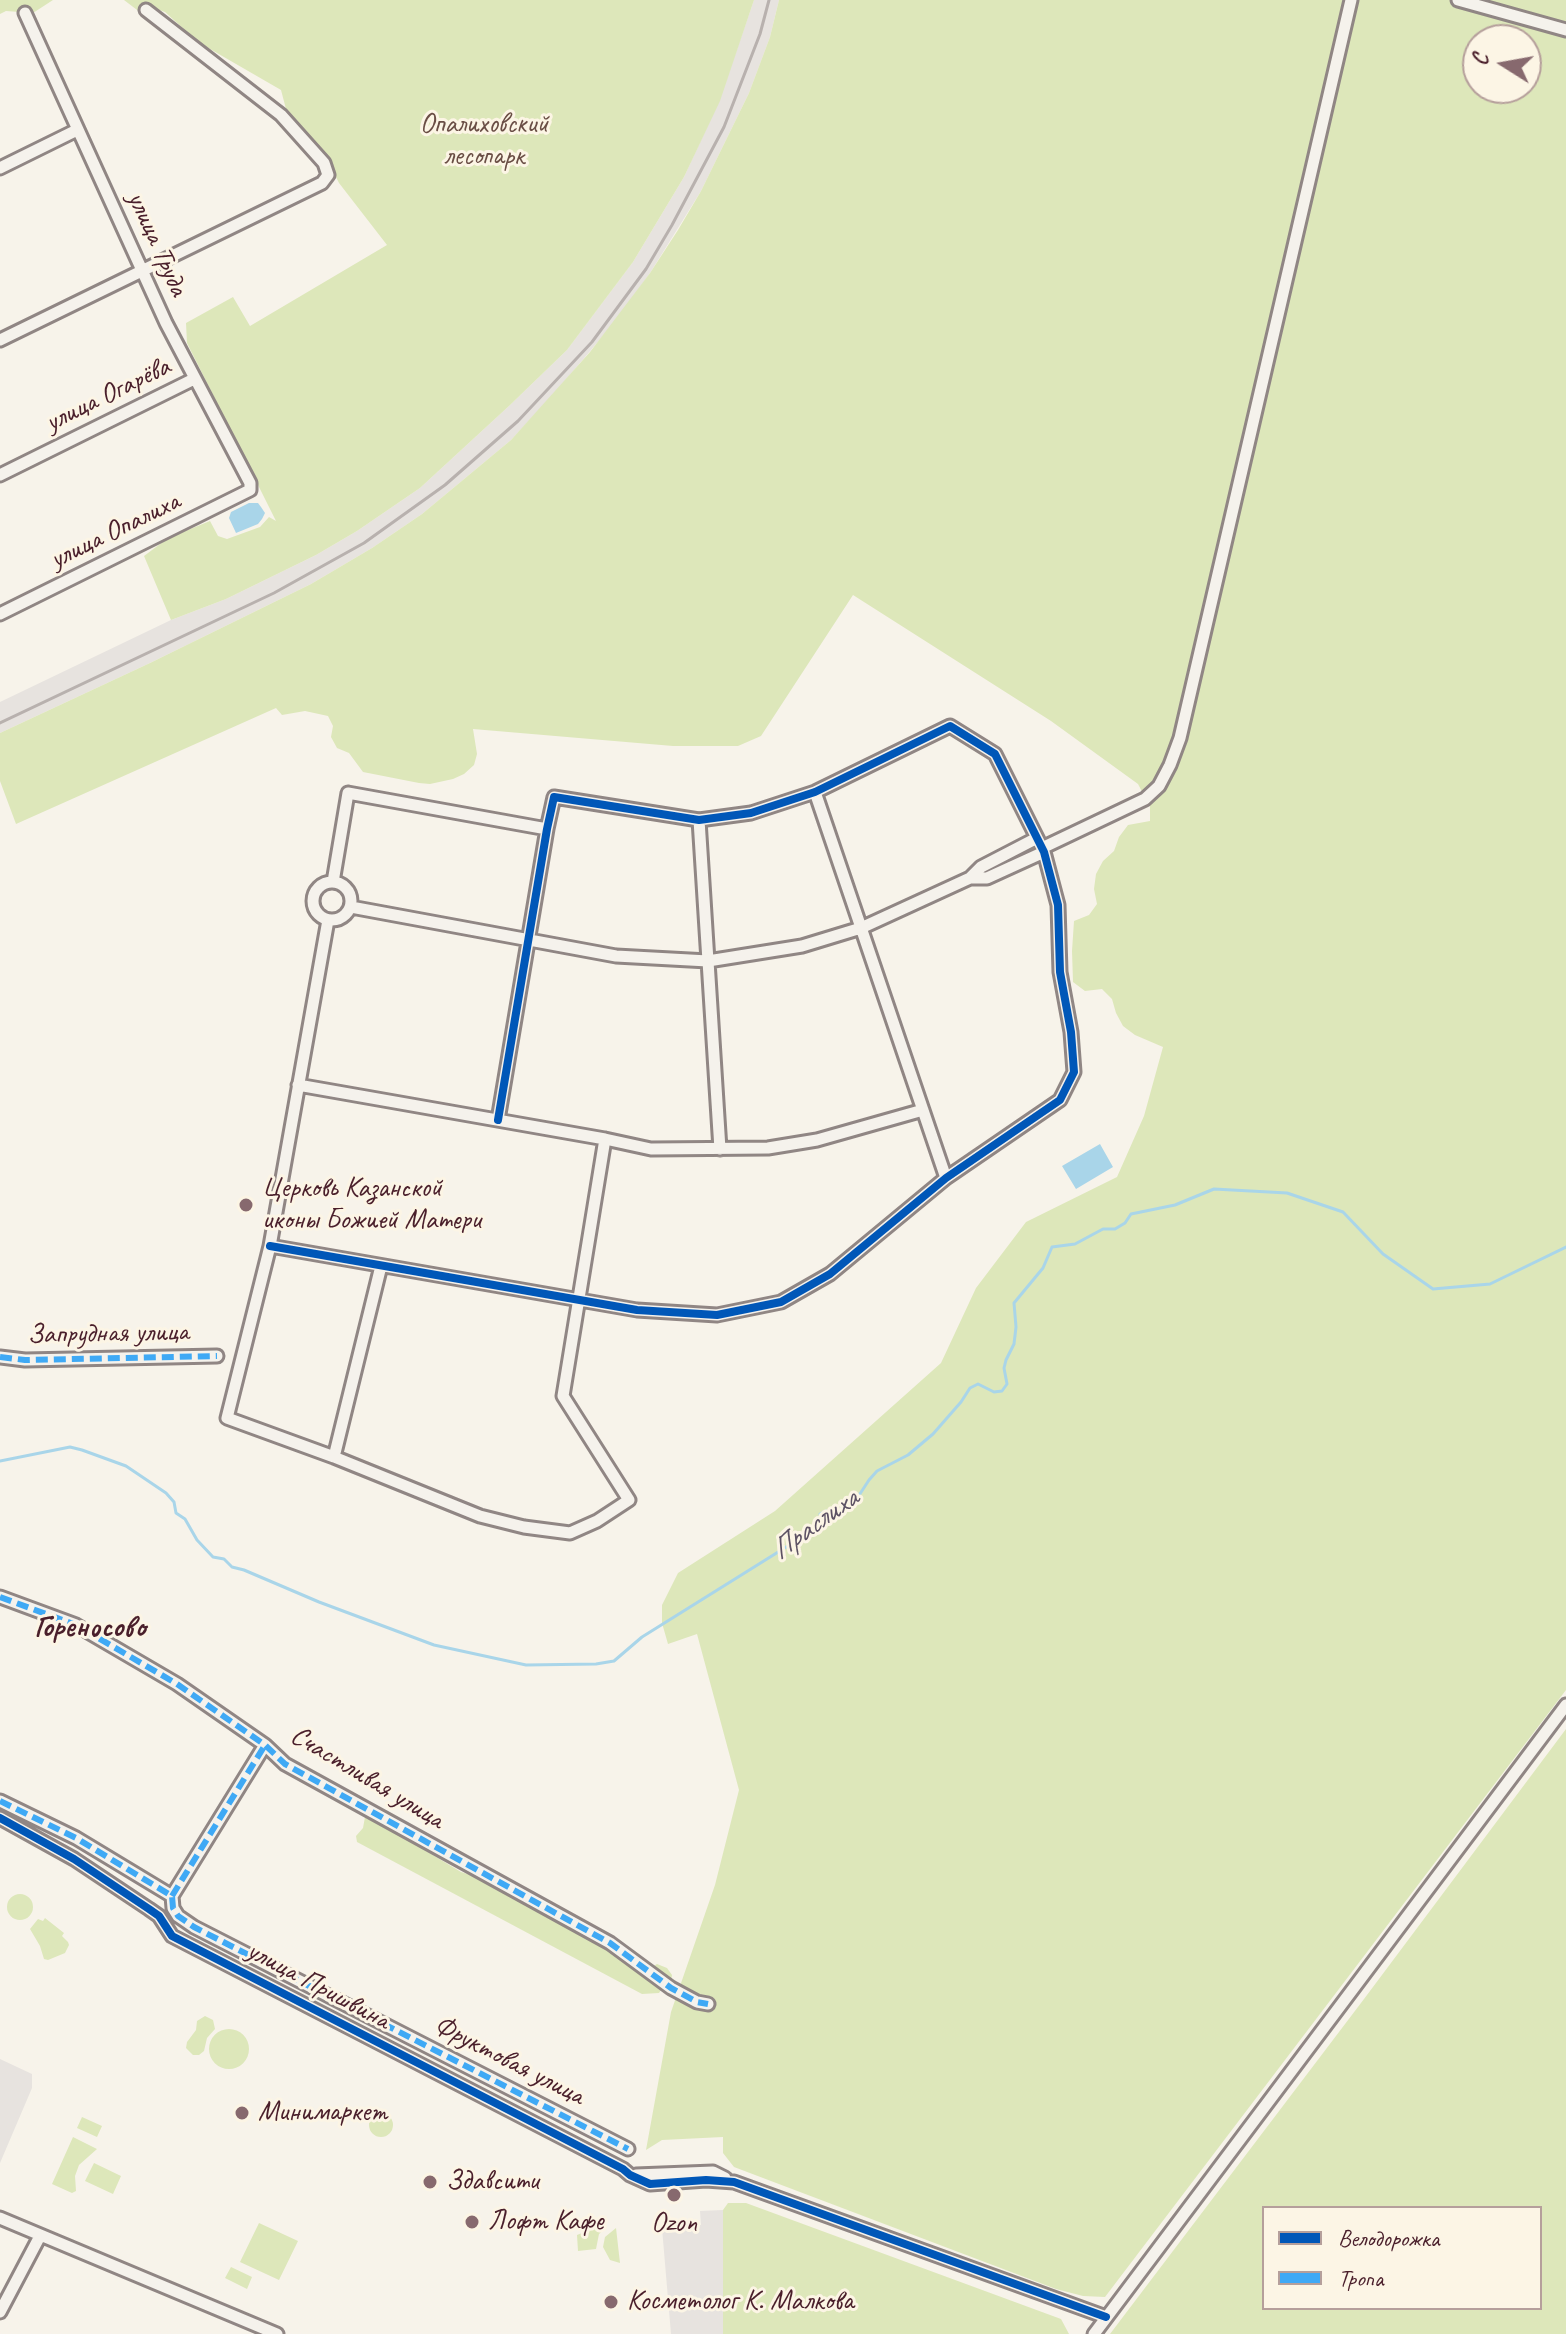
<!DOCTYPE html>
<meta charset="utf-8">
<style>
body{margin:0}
#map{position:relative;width:1566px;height:2334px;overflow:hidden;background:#f7f3ea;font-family:Caveat,sans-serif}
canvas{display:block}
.legend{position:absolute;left:1262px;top:2206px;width:280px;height:104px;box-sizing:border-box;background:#fcf5e5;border:2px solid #b59f9b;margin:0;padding:10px 14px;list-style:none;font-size:24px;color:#4a1f2b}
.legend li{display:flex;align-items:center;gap:16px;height:40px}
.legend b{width:40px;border:2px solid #b59f9b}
.north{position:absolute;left:1462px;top:24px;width:80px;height:80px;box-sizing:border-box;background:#fcf5e5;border:2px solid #b59f9b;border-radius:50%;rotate:281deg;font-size:22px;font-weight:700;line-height:32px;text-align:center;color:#4a1f2b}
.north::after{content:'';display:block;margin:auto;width:28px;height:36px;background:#87696e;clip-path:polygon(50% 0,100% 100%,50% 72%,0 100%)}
</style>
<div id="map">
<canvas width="1566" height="2334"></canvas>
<ul class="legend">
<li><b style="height:10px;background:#0057b8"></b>Велодорожка</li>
<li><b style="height:10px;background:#3fa9f5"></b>Тропа</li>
</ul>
<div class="north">С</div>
</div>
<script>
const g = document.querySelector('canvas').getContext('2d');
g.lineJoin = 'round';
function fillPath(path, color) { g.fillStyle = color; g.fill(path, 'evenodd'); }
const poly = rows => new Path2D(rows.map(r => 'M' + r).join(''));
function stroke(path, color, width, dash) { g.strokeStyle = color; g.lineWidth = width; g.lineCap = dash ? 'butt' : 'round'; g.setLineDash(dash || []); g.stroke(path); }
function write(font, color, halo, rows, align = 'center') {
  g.font = font + ' Caveat,sans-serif'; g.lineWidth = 6; g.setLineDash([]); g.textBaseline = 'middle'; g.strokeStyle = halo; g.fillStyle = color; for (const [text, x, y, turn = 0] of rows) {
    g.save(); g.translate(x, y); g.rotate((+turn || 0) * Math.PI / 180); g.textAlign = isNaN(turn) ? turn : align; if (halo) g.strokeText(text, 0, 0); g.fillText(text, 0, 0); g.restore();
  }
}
fillPath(poly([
 [754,0,779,0,770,37,749,93,701,191,650,273,619,317,552,396,511,440,422,514,372,548,311,584,150,663,0,733,0,702,171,620,226,599,316,555,357,531,420,488,509,406,567,350,633,262,684,177,719,101],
 [0,2059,32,2074,32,2088,0,2163],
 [723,2210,723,2334,671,2334,662,2228,701,2225,700,2211]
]), '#e7e3df');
fillPath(poly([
 [0,0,53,0,33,13,6,11,0,14],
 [124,0,754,0,720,101,684,177,633,262,567,350,509,406,420,488,357,531,316,555,226,599,171,620,144,556,168,538,210,521,218,536,227,539,260,527,269,517,276,521,187,343,186,323,233,297,250,326,387,245,339,183,329,163,286,109,281,90,198,42,165,12,148,6,141,13],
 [779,0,1566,0,1566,1690,1105,2297,1083,2296,1056,2289,734,2167,723,2153,723,2137,662,2140,646,2150,671,2012,715,1885,739,1790,697,1634,668,1644,662,1623,662,1605,678,1573,775,1511,941,1363,976,1288,1026,1222,1117,1177,1144,1116,1163,1047,1135,1035,1123,1026,1116,1013,1112,999,1102,989,1085,991,1073,982,1072,951,1074,921,1089,915,1097,904,1094,889,1096,874,1103,861,1114,851,1119,837,1128,825,1150,821,1150,807,1138,784,1051,721,853,595,761,736,738,746,673,746,473,729,477,754,474,765,464,774,453,779,430,784,419,783,363,772,349,753,337,748,331,737,333,726,328,716,305,711,282,715,276,708,16,824,0,781,0,733,150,663,311,584,372,548,422,514,511,440,590,352,650,273,678,230,701,191,749,93,770,37],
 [1478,40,1526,40,1526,88,1478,88],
 [1566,1729,1566,2334,1110,2334,1364,1999],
 [1264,2208,1540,2208,1540,2308,1264,2308],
 [365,1817,375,1820,461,1872,480,1878,604,1947,643,1973,657,1964,667,1968,672,1975,671,1982,665,1984,659,1993,642,1994,357,1842,356,1836,363,1828],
 '7 1907a13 13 0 1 1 26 0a13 13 0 1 1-26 0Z',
 [45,1918,64,1933,62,1936,68,1942,69,1945,65,1953,48,1960,44,1959,40,1946,30,1929,38,1919,43,1921],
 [205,2016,213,2020,215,2029,207,2038,204,2051,199,2055,193,2055,186,2048,187,2042,196,2030,197,2021],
 '209 2049a20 20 0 1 1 40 0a20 20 0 1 1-40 0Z',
 '369 2125a12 12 0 1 1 24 0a12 12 0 1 1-24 0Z',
 [82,2117,102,2126,97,2137,77,2128],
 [73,2137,97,2149,79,2165,75,2176,76,2191,72,2193,52,2184],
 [94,2163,121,2176,113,2194,85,2181],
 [728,2203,746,2203,1061,2319,1069,2334,723,2334,723,2210],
 [259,2223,298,2241,279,2280,240,2262],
 [602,2225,607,2227,599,2234,596,2249,578,2251,577,2235],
 [616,2228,620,2263,610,2260,603,2247,605,2237],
 [231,2267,252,2277,247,2289,225,2278]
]), '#dde7ba');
fillPath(poly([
 [249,503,258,503,261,507,265,513,262,519,258,524,236,533,229,518,231,512],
 [1100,1144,1113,1167,1076,1189,1062,1166]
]), '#a9d5e9');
stroke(poly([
 [0,1461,70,1447,82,1450,126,1466,166,1493,174,1502,176,1513,185,1519,197,1540,213,1557,224,1559,232,1567,244,1570,319,1602,434,1645,526,1665,596,1664,614,1661,642,1637,791,1544,803,1533,822,1523,820,1514,826,1511,829,1514,854,1503,869,1480,877,1471,908,1455,933,1434,961,1402,970,1388,978,1384,994,1392,1002,1391,1007,1384,1004,1368,1006,1360,1014,1344,1016,1327,1014,1303,1043,1268,1052,1247,1075,1244,1103,1229,1115,1229,1125,1223,1131,1214,1175,1205,1214,1189,1287,1193,1343,1212,1383,1254,1433,1289,1490,1284,1566,1247]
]), '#a9d5e9', 3);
const minor = poly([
 [1458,0,1566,30],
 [0,168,77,130],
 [0,340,322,183,328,175,324,163,281,115,146,10],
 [0,475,194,379],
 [0,614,250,490,250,483,166,323,25,13],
 [815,792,946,1178],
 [699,820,720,1149],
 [1042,848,1145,799,1159,786,1170,765,1180,738,1351,0],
 [970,878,987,878,1044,852],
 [333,882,348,793,547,829],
 '313 901a19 19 0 1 1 38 0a19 19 0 1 1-38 0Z',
 [351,907,616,956,708,961,802,946,861,928,970,878,981,867,1037,838],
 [328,920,270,1246,227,1418,334,1457,480,1516,524,1527,570,1533,597,1521,629,1500,563,1396,605,1139],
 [298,1085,605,1139,651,1149,768,1148,817,1140,923,1110],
 [270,1246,637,1310,717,1315,781,1302,830,1274,946,1178,1060,1100,1074,1072,1071,1032,1060,972,1058,905,1044,852,995,754,950,726,815,792,751,813,699,820,554,797,547,829,498,1120],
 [0,1357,25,1360,217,1356],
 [334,1457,381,1266],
 [0,1597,76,1625,177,1684,265,1745,285,1764,610,1943,671,1988,697,2002,708,2004],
 [0,1801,76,1838,172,1896,173,1908,178,1916,194,1927,628,2149],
 [0,1818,74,1859,149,1909,159,1916,172,1936,623,2169,630,2175,650,2184,706,2180,734,2182,1106,2317],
 [172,1896,265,1745],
 [636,2175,713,2172,725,2178],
 [0,2218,277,2334],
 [0,2312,40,2236],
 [1094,2334,1566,1705]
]);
stroke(minor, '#908684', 17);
stroke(minor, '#f5f2ec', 11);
stroke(poly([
 [0,723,274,593,364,543,445,485,518,421,592,342,646,269,672,225,724,127,760,34,769,0]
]), '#b8b1ae', 3);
stroke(poly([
 [0,1357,25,1360,217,1356],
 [0,1597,76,1625,177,1684,265,1745,285,1764,610,1943,671,1988,697,2002,708,2004],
 [0,1801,76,1838,172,1896,173,1908,178,1916,194,1927,628,2149],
 [172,1896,265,1745]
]), '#3fa9f5', 6, [12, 6]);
stroke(poly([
 [270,1246,637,1310,717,1315,781,1302,830,1274,946,1178,1060,1100,1074,1072,1071,1032,1060,972,1058,905,1044,852,995,754,950,726,815,792,751,813,699,820,554,797,547,829,498,1120],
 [0,1818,74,1859,149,1909,159,1916,172,1936,623,2169,630,2175,650,2184,706,2180,734,2182,1106,2317]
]), '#0057b8', 8);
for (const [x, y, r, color] of [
 [246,1205,8,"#87696e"],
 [242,2113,8,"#87696e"],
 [430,2182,8,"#87696e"],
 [674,2195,8,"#87696e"],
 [472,2222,8,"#87696e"],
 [611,2302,8,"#87696e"]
]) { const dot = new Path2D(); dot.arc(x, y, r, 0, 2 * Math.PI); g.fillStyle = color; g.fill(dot); stroke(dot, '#fcf5e5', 3); }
write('28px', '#6a4e45', '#fcf5e5', [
 ["Опалиховский",484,125],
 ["лесопарк",484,157]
]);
write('28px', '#4a1f2b', '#fcf5e5', [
 ["улица Труда",157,244,66],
 ["улица Огарёва",108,395,-26],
 ["улица Опалиха",115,531,-26],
 ["Запрудная улица",108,1334,-1],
 ["Счастливая улица",367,1778,31],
 ["улица Пришвина",318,1986,28],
 ["Фруктовая улица",509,2061,27]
]);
write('28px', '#4a1f2b', '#fcf5e5', [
 ["Церковь Казанской",262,1189],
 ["иконы Божией Матери",262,1221],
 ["Минимаркет",258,2113],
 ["Здавсити",446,2182],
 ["Лофт Кафе",488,2222],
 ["Ozon",674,2224,"center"],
 ["Косметолог К. Малкова",627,2302]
], 'left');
write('italic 30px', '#5d5264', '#fcf5e5', [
 ["Праслиха",815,1525,-36]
]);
write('bold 30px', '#4a1f2b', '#fcf5e5', [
 ["Гореносово",90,1628]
]);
</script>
